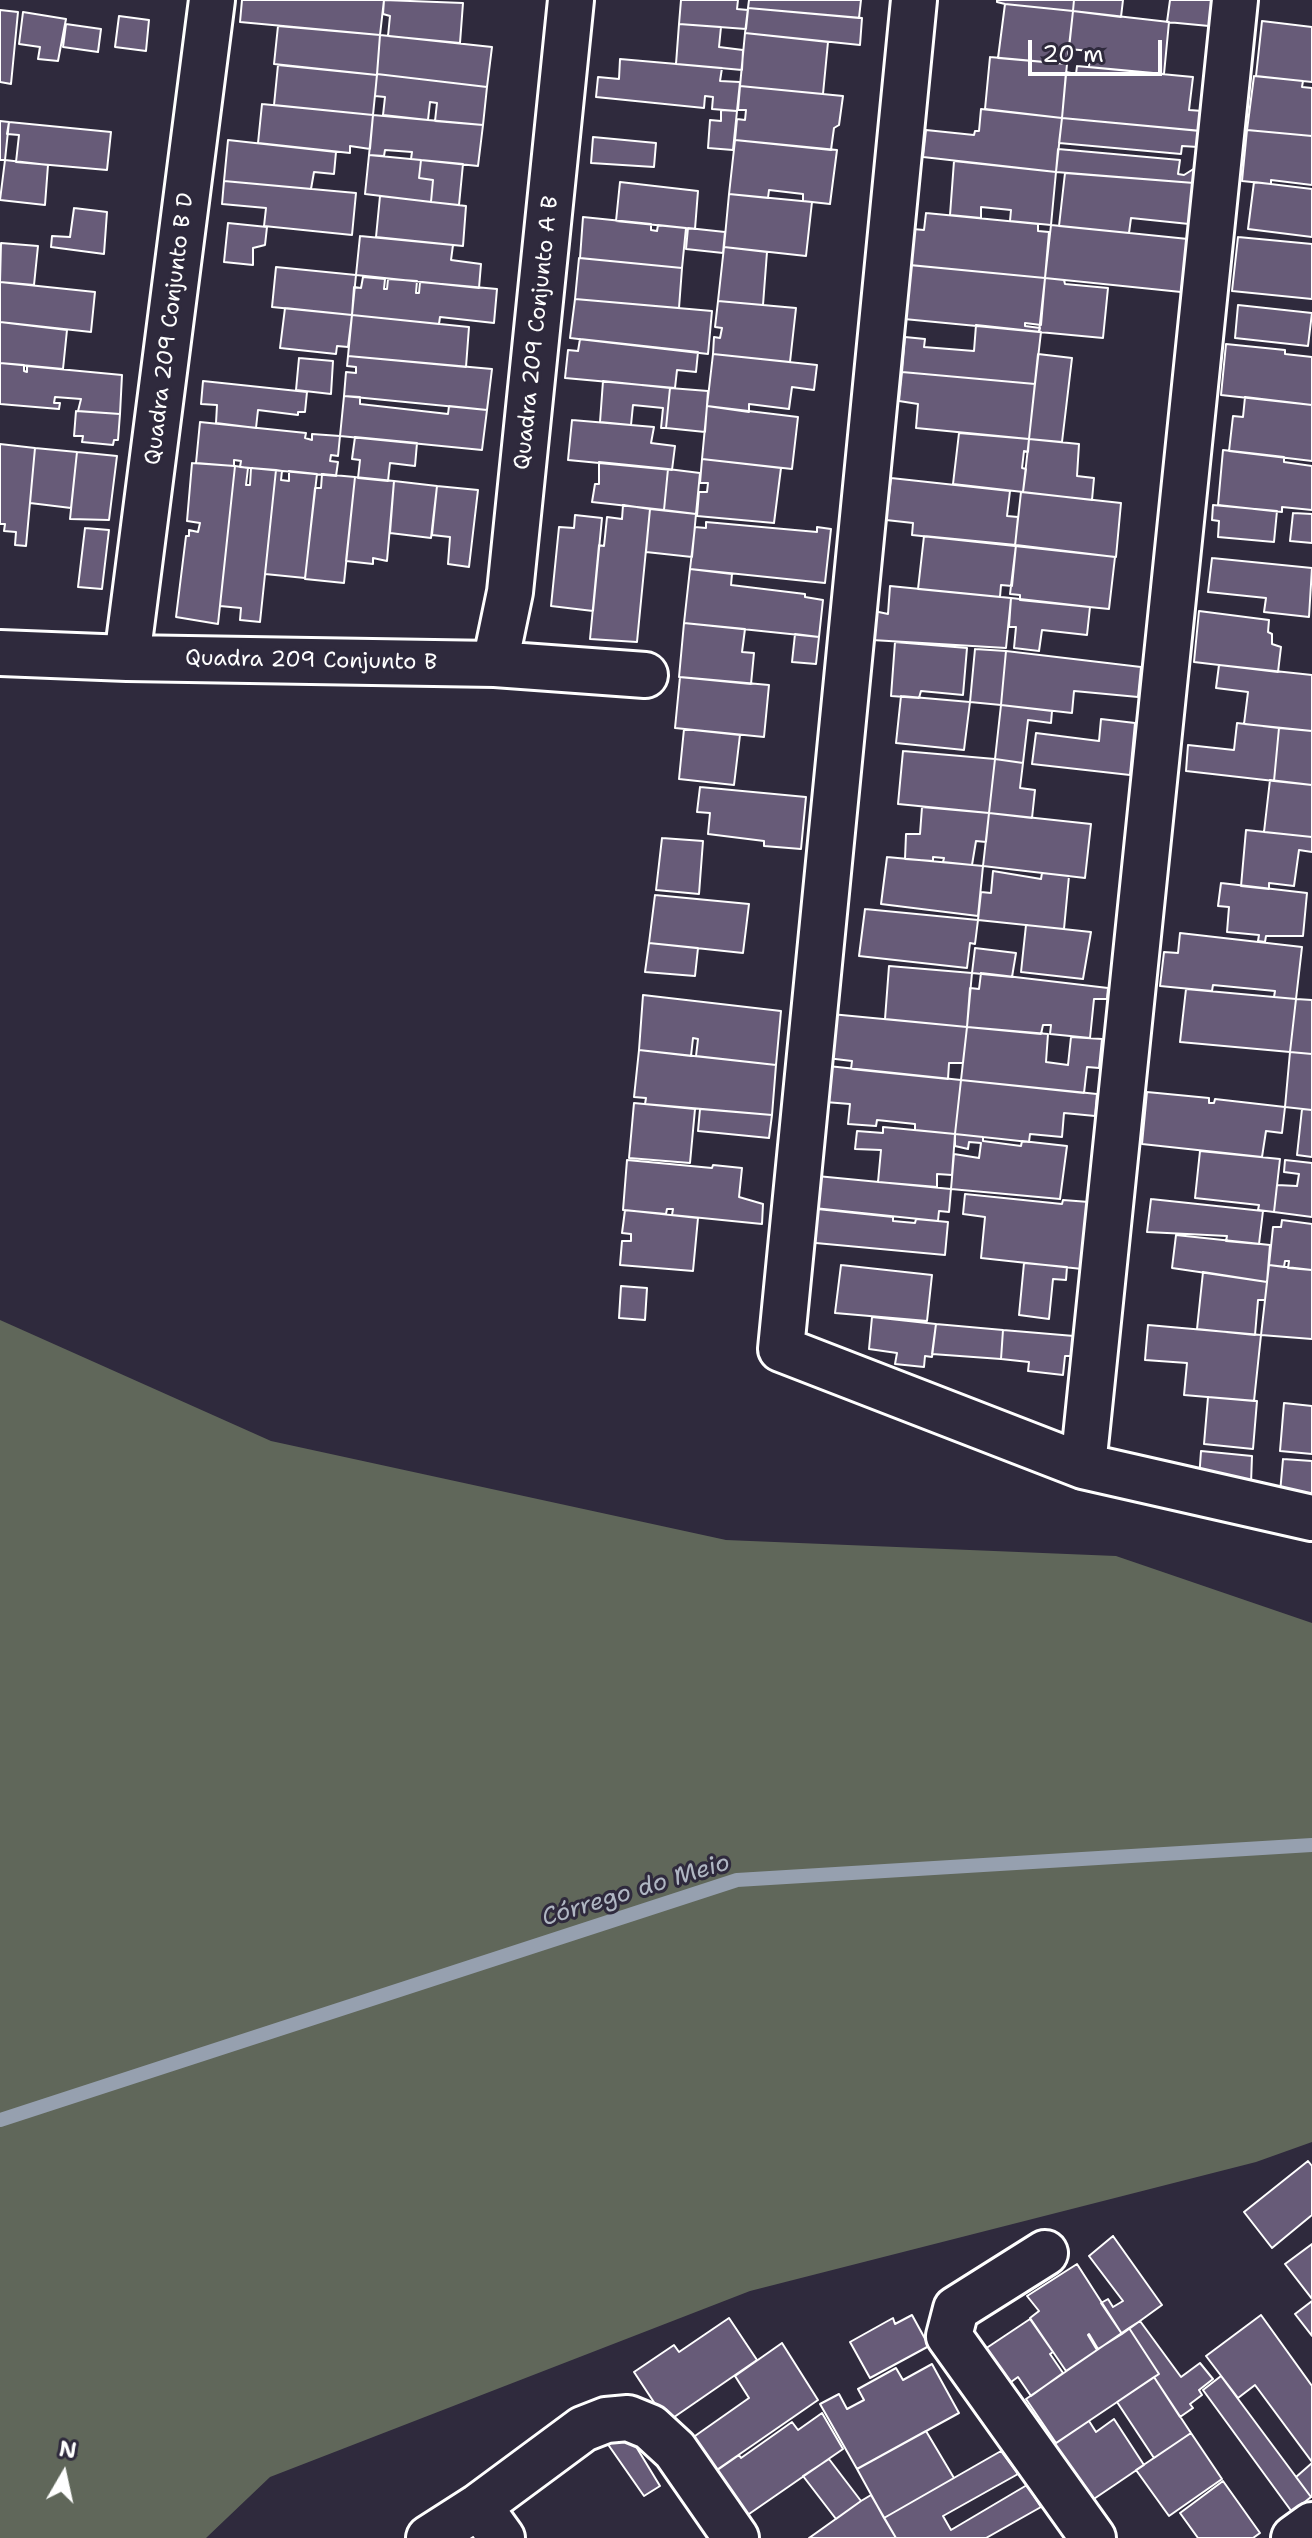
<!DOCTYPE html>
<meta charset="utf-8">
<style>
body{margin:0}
#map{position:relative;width:1312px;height:2538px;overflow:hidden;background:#2f2a3d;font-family:"Shantell Sans",sans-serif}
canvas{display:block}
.north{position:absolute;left:24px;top:2434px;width:80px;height:80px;-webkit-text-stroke:6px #2f2a3d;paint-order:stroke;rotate:9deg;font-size:22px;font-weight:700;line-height:32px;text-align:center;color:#fff}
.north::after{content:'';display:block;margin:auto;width:28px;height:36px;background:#fff;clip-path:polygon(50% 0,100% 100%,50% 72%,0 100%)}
.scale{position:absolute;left:1028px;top:40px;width:134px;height:36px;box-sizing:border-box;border:4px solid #fff;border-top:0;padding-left:10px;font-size:24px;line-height:28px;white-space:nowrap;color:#fff;-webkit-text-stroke:6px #2f2a3d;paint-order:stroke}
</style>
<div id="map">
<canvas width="1312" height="2538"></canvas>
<div class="north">N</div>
<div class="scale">20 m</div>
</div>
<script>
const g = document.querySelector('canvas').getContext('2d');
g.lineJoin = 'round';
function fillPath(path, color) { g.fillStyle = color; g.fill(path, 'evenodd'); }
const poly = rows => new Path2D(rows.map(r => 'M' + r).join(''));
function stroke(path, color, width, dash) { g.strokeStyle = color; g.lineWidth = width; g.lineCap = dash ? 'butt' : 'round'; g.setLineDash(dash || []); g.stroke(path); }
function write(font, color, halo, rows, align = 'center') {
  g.font = font + ' "Shantell Sans",sans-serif'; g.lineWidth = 6; g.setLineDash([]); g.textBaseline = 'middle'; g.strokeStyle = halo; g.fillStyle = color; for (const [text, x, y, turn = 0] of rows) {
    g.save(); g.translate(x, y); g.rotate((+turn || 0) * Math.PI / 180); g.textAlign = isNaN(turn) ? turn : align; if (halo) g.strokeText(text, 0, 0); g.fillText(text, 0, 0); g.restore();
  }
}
fillPath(poly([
 [0,1320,271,1441,726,1540,1116,1556,1312,1623,1312,2142,1256,2162,750,2291,270,2477,206,2538,0,2538]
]), '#60675a');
stroke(poly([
 [0,2120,737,1880,1312,1845]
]), '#96a0af', 14);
const building = poly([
 [242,0,384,0,380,35,240,22,242,0],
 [384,0,463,3,460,43,388,36,390,16,383,14,384,0],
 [681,0,738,0,737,9,748,10,746,29,679,24,681,0],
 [749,0,861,0,859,18,748,8,749,0],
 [997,0,1074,0,1073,11,1005,4,997,2,997,0],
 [1074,0,1123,0,1121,17,1073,11,1074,0],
 [1170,0,1212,0,1209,26,1167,22,1170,0],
 [1005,4,1073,11,1067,64,998,58,1005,4],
 [748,8,862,18,860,45,745,33,748,8],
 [0,10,18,12,11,84,0,82,0,10],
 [1073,11,1169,22,1164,74,1089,67,1090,51,1069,49,1073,11],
 [23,12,66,19,58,61,38,59,40,47,19,44,23,12],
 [119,16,149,20,146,51,115,47,119,16],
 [1262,21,1312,27,1312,82,1256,76,1262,21],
 [66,24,101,29,98,52,63,47,66,24],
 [679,24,721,27,719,47,743,50,742,70,676,64,679,24],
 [278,26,380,35,377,75,274,64,278,26],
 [745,33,828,42,823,94,740,86,745,33],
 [380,35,492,47,487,87,377,74,380,35],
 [990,57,1067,64,1062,118,985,109,990,57],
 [620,59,722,68,720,81,740,82,737,111,712,109,713,97,705,96,704,108,596,97,598,77,619,79,620,59],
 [278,65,377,75,373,115,274,105,278,65],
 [1077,66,1193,77,1189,110,1203,111,1202,131,1062,118,1066,72,1076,74,1077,66],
 [377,74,487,87,483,125,435,121,437,103,430,102,428,120,383,115,385,97,375,96,377,74],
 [1254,76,1303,81,1302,87,1312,88,1312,136,1247,130,1254,76],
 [740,86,843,96,839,125,834,128,831,150,735,140,737,119,745,120,746,110,738,110,740,86],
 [262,104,373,115,370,149,350,146,350,153,258,143,262,104],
 [981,109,1062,118,1056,172,923,157,926,130,974,135,975,131,979,131,981,109],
 [721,110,737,111,733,150,708,148,710,120,721,121,721,110],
 [373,115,483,125,478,166,411,159,412,152,385,150,384,156,369,155,373,115],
 [1062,118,1200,131,1198,147,1182,146,1181,154,1059,143,1062,118],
 [0,121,9,122,5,160,0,160,0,121],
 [9,122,111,132,107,170,16,162,19,135,7,134,9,122],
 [1247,130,1312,136,1312,185,1271,180,1271,184,1242,181,1247,130],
 [593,137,656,143,654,167,591,163,593,137],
 [228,140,336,152,334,174,314,172,311,189,224,181,228,140],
 [735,140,837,150,830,204,803,201,803,194,769,190,768,198,729,194,735,140],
 [1058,149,1180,160,1178,174,1184,175,1195,168,1194,183,1056,172,1058,149],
 [369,155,421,160,419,178,433,180,431,202,365,194,369,155],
 [5,160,48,165,45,205,0,200,5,160],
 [421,160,463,164,459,205,431,202,433,180,419,178,421,160],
 [954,161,1056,172,1051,225,1010,221,1011,210,981,207,981,218,950,215,954,161],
 [1065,173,1194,183,1189,224,1131,218,1129,233,1059,226,1065,173],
 [224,181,356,193,352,235,264,226,266,208,222,204,224,181],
 [620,182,698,191,695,229,616,221,620,182],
 [1254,182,1312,189,1312,237,1248,229,1254,182],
 [729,194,812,202,806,256,724,247,729,194],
 [380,196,466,206,463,246,376,237,380,196],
 [74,208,107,212,104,254,51,247,52,236,70,237,74,208],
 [926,213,1038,224,1038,231,1049,232,1045,278,909,265,913,229,924,230,926,213],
 [583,217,651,224,651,230,657,231,658,225,686,228,682,268,580,258,583,217],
 [228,223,267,227,265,245,253,248,253,265,224,262,228,223],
 [1051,225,1188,239,1181,292,1045,278,1051,225],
 [688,228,725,232,723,253,686,249,688,228],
 [360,236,453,245,451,260,481,264,479,288,356,275,360,236],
 [1238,237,1312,244,1312,299,1232,291,1238,237],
 [1,243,38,246,34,285,0,282,1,243],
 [724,247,767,252,763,305,718,301,724,247],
 [579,258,682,268,679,308,575,299,579,258],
 [910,265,1045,278,1041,325,1025,323,1025,326,1040,328,1039,332,904,319,910,265],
 [276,267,356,275,352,315,272,307,276,267],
 [363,277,385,279,384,289,387,289,388,279,417,281,416,293,419,293,420,282,497,289,494,323,440,317,439,324,352,315,354,287,361,288,363,277],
 [1045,278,1064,280,1065,284,1108,288,1103,338,1039,332,1045,278],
 [0,282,95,292,91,332,0,322,0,282],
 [575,299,712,311,708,354,570,338,575,299],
 [718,301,796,308,790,362,713,354,714,337,720,338,722,328,715,327,718,301],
 [1238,305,1312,313,1308,346,1235,338,1238,305],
 [285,308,352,315,348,347,337,346,336,354,280,348,285,308],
 [352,315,469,327,466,367,348,356,352,315],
 [0,322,67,330,63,369,0,363,0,322],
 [976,325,1041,332,1035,384,902,372,905,337,925,339,924,347,974,351,976,325],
 [580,339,698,352,696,372,677,370,675,388,565,378,568,350,578,351,580,339],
 [1226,344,1285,350,1285,354,1312,357,1312,405,1221,395,1226,344],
 [713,354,817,365,814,390,792,387,789,409,749,404,749,412,707,406,713,354],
 [1038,354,1072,358,1062,442,1029,439,1038,354],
 [348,356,492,369,487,410,344,396,346,372,356,373,356,367,347,366,348,356],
 [299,358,333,361,331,394,296,390,299,358],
 [0,363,24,365,24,371,27,372,27,366,122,375,120,414,78,411,81,399,55,397,54,403,60,403,59,409,0,404,0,363],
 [902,372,1035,384,1029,439,916,428,918,404,899,401,902,372],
 [203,381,307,392,305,412,298,412,298,415,258,410,256,428,216,423,217,405,201,404,203,381],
 [603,381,670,388,666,428,661,428,663,408,633,405,631,425,600,422,603,381],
 [670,388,708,391,705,432,666,428,670,388],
 [344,396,360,397,360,404,448,414,449,406,487,410,482,450,340,436,344,396],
 [1245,397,1312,405,1312,461,1229,451,1233,416,1243,417,1245,397],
 [707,406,798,417,792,469,702,459,707,406],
 [76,411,120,414,118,440,114,440,113,445,82,442,83,436,74,436,76,411],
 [572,420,654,427,651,443,675,446,672,470,568,460,572,420],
 [200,422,306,433,305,438,312,440,312,434,340,436,338,456,331,455,330,461,338,462,336,476,240,467,241,461,234,460,234,466,196,463,200,422],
 [959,433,1029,439,1028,452,1024,451,1022,468,1026,469,1023,492,953,484,959,433],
 [355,437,417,443,415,466,390,463,388,481,358,478,360,460,352,459,355,437],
 [1029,439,1079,444,1077,476,1094,478,1092,500,1023,492,1029,439],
 [0,444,35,448,26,546,15,545,16,532,4,531,5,524,0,524,0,444],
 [35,448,77,452,71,508,30,503,35,448],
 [1223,450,1284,457,1284,462,1312,466,1312,510,1282,507,1282,512,1218,505,1223,450],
 [77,452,117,456,109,520,70,519,77,452],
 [702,459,781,468,774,523,697,516,699,492,707,492,708,483,700,483,702,459],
 [599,462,668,469,664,510,592,502,595,484,599,484,599,462],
 [192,463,235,466,218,624,176,617,186,536,189,536,189,530,198,532,200,523,187,521,192,463],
 [235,466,248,468,246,485,250,485,251,468,276,470,260,622,240,620,241,608,220,606,235,466],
 [668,469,700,473,696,514,664,510,668,469],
 [276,470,282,471,281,480,289,481,289,471,317,474,305,578,265,574,276,470],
 [322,474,355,477,344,583,305,579,315,488,321,488,322,474],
 [355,477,394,481,387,561,373,558,373,564,346,561,355,477],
 [891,478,1010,491,1007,516,1018,517,1015,546,912,535,913,523,886,520,891,478],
 [394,481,437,486,431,538,390,533,394,481],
 [437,486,478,490,469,567,448,564,450,537,432,535,437,486],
 [1021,492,1121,503,1116,557,1015,546,1021,492],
 [623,505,650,509,637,642,590,639,599,545,604,546,607,517,622,519,623,505],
 [1213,505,1277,511,1274,542,1218,537,1219,521,1212,520,1213,505],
 [650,509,696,514,692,557,646,552,650,509],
 [1293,513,1312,514,1312,543,1290,541,1293,513],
 [575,515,602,518,593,611,551,606,559,527,574,528,575,515],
 [706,522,817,532,817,527,831,529,825,583,690,569,695,527,706,528,706,522],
 [85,528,109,530,102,589,78,587,85,528],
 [924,536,1016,545,1012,586,1001,585,1000,597,918,589,924,536],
 [1016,545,1115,557,1109,609,1020,600,1020,595,1010,594,1016,545],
 [1212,558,1312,568,1309,617,1264,612,1266,598,1208,592,1212,558],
 [690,569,732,574,731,585,805,594,805,597,823,600,819,637,684,623,690,569],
 [890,586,1011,598,1006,648,872,640,874,611,888,614,890,586],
 [1011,598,1090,607,1087,635,1042,630,1039,651,1014,648,1016,627,1009,627,1011,598],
 [1199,611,1269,620,1268,632,1272,634,1272,644,1281,647,1278,672,1194,662,1199,611],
 [684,623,745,629,742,652,754,653,751,684,679,677,684,623],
 [795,634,819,637,816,664,792,662,795,634],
 [895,642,967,648,963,695,921,691,919,698,891,696,895,642],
 [975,649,1006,651,1001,705,970,702,975,649],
 [1006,651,1141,667,1138,697,1074,691,1072,713,1001,705,1006,651],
 [1219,665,1312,675,1312,731,1244,724,1248,692,1216,688,1219,665],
 [680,677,769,685,764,737,675,728,680,677],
 [901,696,970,702,964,750,896,743,901,696],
 [1001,705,1052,711,1051,723,1028,720,1023,763,995,759,1001,705],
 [1101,719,1135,723,1130,775,1032,764,1036,733,1099,741,1101,719],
 [1237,723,1279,728,1274,781,1186,771,1188,745,1234,750,1237,723],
 [1279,728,1312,731,1312,785,1274,781,1279,728],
 [684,729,740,735,734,785,679,779,684,729],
 [903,751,995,759,989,813,898,804,903,751],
 [995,759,1023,763,1020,788,1035,790,1032,818,989,813,995,759],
 [1270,780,1312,785,1312,837,1264,832,1270,780],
 [700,787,806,797,801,849,764,846,764,841,708,834,710,813,697,812,700,787],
 [922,807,989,813,986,842,976,841,972,865,943,862,944,858,933,857,933,861,905,859,906,834,920,834,922,807],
 [989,813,1091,824,1085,878,983,866,989,813],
 [1246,830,1312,837,1312,852,1299,850,1294,886,1269,883,1269,889,1241,886,1246,830],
 [662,838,703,841,699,894,656,890,662,838],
 [887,857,983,866,978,916,881,904,887,857],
 [993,871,1041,879,1042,873,1069,876,1064,929,978,920,981,892,991,893,993,871],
 [1221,883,1307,893,1303,936,1266,936,1265,942,1258,941,1259,935,1227,932,1229,907,1218,906,1221,883],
 [655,895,749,904,743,953,649,943,655,895],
 [865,909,978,920,975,944,970,943,967,968,859,956,865,909],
 [1026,925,1091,932,1083,979,1021,972,1026,925],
 [1180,933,1302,947,1296,999,1274,997,1275,991,1213,985,1212,991,1160,986,1164,952,1178,953,1180,933],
 [649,943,698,948,695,976,645,972,649,943],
 [975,948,1016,953,1012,977,972,973,975,948],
 [889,966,972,973,967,1027,885,1019,889,966],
 [981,973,1108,988,1107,999,1094,999,1090,1038,1050,1034,1051,1025,1043,1025,1041,1034,967,1027,970,988,979,989,981,973],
 [1186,989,1296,999,1290,1052,1180,1042,1186,989],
 [643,995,781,1011,776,1065,696,1056,698,1039,693,1038,691,1056,639,1050,643,995],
 [1296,999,1312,1000,1312,1054,1290,1052,1296,999],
 [831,1014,967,1027,963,1063,949,1063,948,1079,851,1069,852,1061,827,1058,831,1014],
 [967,1027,1048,1034,1046,1062,1068,1065,1071,1037,1102,1039,1099,1068,1087,1067,1084,1093,961,1080,967,1027],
 [639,1050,776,1065,772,1115,645,1104,646,1098,634,1097,639,1050],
 [1290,1052,1312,1054,1312,1110,1285,1107,1290,1052],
 [828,1066,961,1080,955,1134,915,1130,915,1124,877,1120,876,1126,848,1124,850,1104,825,1102,828,1066],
 [961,1080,1097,1094,1095,1116,1064,1113,1062,1137,1030,1134,1029,1142,955,1134,961,1080],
 [1147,1092,1209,1098,1209,1103,1214,1103,1215,1099,1285,1107,1282,1133,1266,1131,1262,1157,1142,1144,1147,1092],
 [634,1103,695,1109,690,1163,629,1158,634,1103],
 [700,1109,772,1115,769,1138,698,1131,700,1109],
 [1302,1109,1312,1110,1312,1157,1297,1155,1302,1109],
 [883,1127,955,1134,952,1175,937,1174,937,1187,878,1182,881,1150,855,1149,857,1131,883,1133,883,1127],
 [955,1134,983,1137,983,1141,1021,1146,1022,1141,1067,1146,1060,1199,951,1189,954,1154,979,1158,981,1143,969,1142,968,1149,955,1146,955,1134],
 [1200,1151,1280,1159,1274,1212,1258,1210,1259,1205,1195,1198,1200,1151],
 [627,1160,712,1168,713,1165,742,1168,739,1197,763,1204,762,1224,672,1215,673,1209,667,1209,666,1214,623,1210,627,1160],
 [1285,1160,1312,1163,1312,1217,1274,1212,1277,1185,1297,1186,1299,1174,1284,1172,1285,1160],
 [817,1176,951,1189,949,1212,939,1211,938,1221,814,1208,817,1176],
 [965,1194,1062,1204,1063,1200,1089,1202,1082,1269,981,1258,985,1217,963,1214,965,1194],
 [1151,1199,1263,1211,1259,1244,1226,1241,1227,1236,1147,1232,1151,1199],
 [808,1208,893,1217,893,1221,915,1223,916,1219,948,1222,945,1255,805,1242,808,1208],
 [625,1210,698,1218,693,1271,620,1265,622,1241,631,1241,631,1234,622,1233,625,1210],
 [1282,1220,1312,1224,1312,1270,1288,1268,1289,1261,1285,1261,1284,1267,1269,1265,1273,1227,1281,1227,1282,1220],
 [1176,1235,1270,1245,1267,1282,1172,1268,1176,1235],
 [1024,1263,1067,1267,1066,1280,1053,1279,1049,1319,1019,1315,1024,1263],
 [841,1265,932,1275,927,1321,835,1313,841,1265],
 [1269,1265,1312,1270,1312,1339,1261,1335,1269,1265],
 [1203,1272,1267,1282,1265,1300,1258,1300,1255,1335,1197,1329,1203,1272],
 [621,1286,647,1288,645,1320,619,1318,621,1286],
 [872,1317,936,1324,932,1357,925,1356,924,1367,895,1364,897,1353,869,1349,872,1317],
 [936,1324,1003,1330,1001,1359,932,1354,936,1324],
 [1148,1325,1261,1335,1254,1401,1184,1395,1187,1363,1145,1360,1148,1325],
 [1003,1330,1074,1336,1073,1356,1065,1356,1063,1375,1028,1371,1029,1362,1001,1359,1003,1330],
 [1208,1397,1257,1401,1253,1449,1204,1444,1208,1397],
 [1284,1403,1312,1406,1312,1454,1280,1451,1284,1403],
 [1201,1451,1252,1456,1250,1511,1197,1508,1201,1451],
 [1283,1459,1312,1461,1312,1506,1279,1504,1283,1459],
 [1308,2161,1312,2166,1312,2215,1272,2248,1244,2212,1308,2161],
 [1113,2236,1162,2305,1122,2334,1101,2303,1108,2299,1113,2307,1123,2301,1089,2256,1113,2236],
 [1312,2244,1312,2299,1285,2264,1312,2244],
 [1077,2264,1122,2334,1098,2349,1089,2334,1088,2335,1097,2350,1066,2371,1030,2318,1039,2311,1027,2296,1077,2264],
 [1312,2301,1312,2336,1295,2314,1312,2301],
 [912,2315,929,2346,870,2378,850,2342,893,2318,895,2324,912,2315],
 [1261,2315,1312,2386,1312,2462,1255,2385,1238,2398,1206,2356,1261,2315],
 [729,2318,757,2360,667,2422,634,2372,674,2345,679,2352,729,2318],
 [1030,2319,1053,2352,1050,2354,1063,2373,1031,2396,1018,2377,997,2392,976,2355,1030,2319],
 [1140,2321,1181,2377,1200,2363,1213,2379,1199,2390,1202,2395,1190,2404,1193,2408,1180,2417,1154,2377,1159,2374,1129,2328,1140,2321],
 [1129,2328,1159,2374,1056,2443,1026,2399,1129,2328],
 [782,2343,818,2400,708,2476,685,2443,749,2398,735,2376,782,2343],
 [932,2364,959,2413,857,2469,820,2404,839,2394,847,2409,864,2400,858,2389,896,2368,903,2380,932,2364],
 [1221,2376,1311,2497,1292,2512,1203,2390,1221,2376],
 [1154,2377,1191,2433,1154,2458,1117,2402,1154,2377],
 [822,2413,843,2449,736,2523,706,2478,739,2455,741,2458,792,2422,798,2430,822,2413],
 [1114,2419,1144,2465,1082,2507,1040,2454,1089,2421,1096,2432,1114,2419],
 [626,2430,660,2486,644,2496,607,2443,626,2430],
 [926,2431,954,2478,884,2518,857,2469,926,2431],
 [1191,2433,1222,2479,1169,2516,1136,2470,1191,2433],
 [1001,2451,1018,2474,943,2516,951,2530,1027,2485,1041,2507,986,2538,896,2538,884,2518,1001,2451],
 [829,2459,861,2501,836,2519,803,2476,829,2459],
 [1312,2463,1312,2497,1311,2497,1296,2477,1312,2463],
 [1223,2481,1260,2533,1253,2538,1198,2538,1180,2513,1223,2481],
 [871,2495,896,2538,809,2538,861,2501,871,2495]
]);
fillPath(building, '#675b78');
stroke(building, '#fff', 2);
const minor = poly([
 [914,0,781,1349,1083,1466,1312,1518],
 [0,653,127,658,495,664,645,675],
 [127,658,212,0],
 [495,664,510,592,571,0],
 [1083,1466,1235,0],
 [1045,2253,956,2309,949,2336,1093,2538],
 [479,2506,502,2538],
 [429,2538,479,2506,583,2429,606,2420,628,2418,650,2427,675,2450,736,2538],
 [1294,2538,1312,2525]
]);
stroke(minor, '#fff', 50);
stroke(minor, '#2f2a3d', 44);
write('22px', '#fff', '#2f2a3d', [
 ["Quadra 209 Conjunto B D",170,329,-83],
 ["Quadra 209 Conjunto A B",537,333,-84],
 ["Quadra 209 Conjunto B",311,661,1]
]);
write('italic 24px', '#b0b7c3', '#2f2a3d', [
 ["Córrego do Meio",636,1891,-17]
]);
</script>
